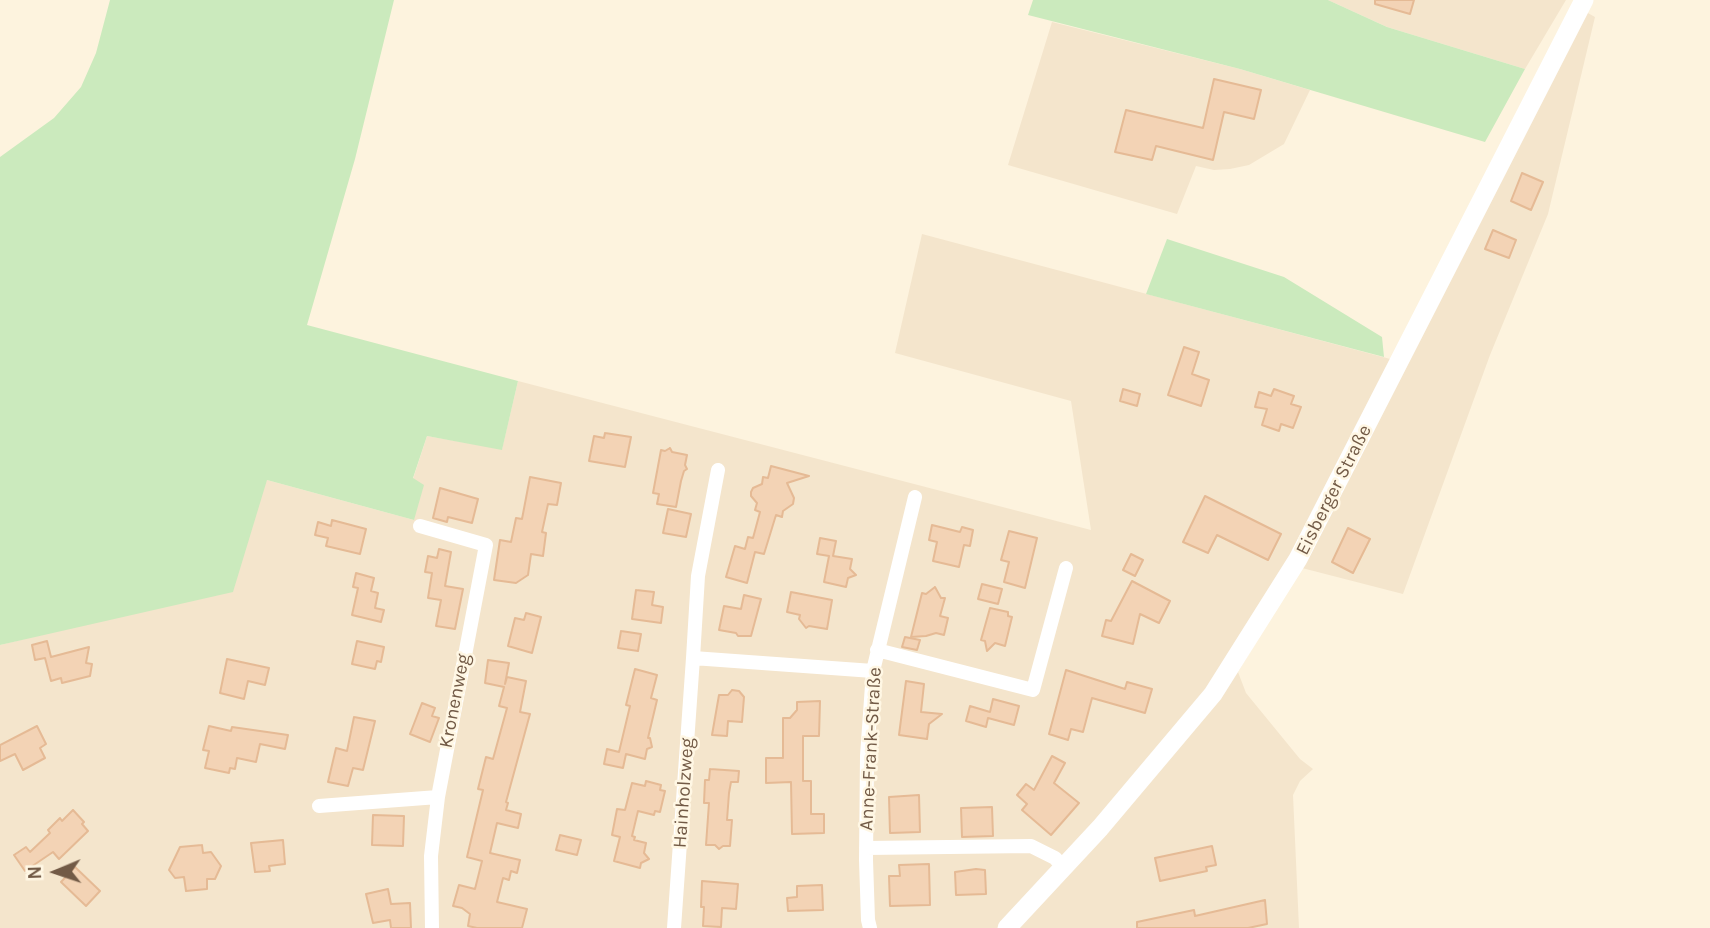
<!DOCTYPE html>
<meta charset="utf-8">
<style>
body{margin:0}
#map{position:relative;width:1710px;height:928px;overflow:hidden;background:#fdf3de;font-family:Karla,sans-serif}
canvas{display:block}
.north{position:absolute;left:21px;top:837px;width:70px;height:70px;-webkit-text-stroke:5px #fff7e4;paint-order:stroke;rotate:268deg;font-size:19px;font-weight:700;line-height:28px;text-align:center;color:#725a46}
.north::after{content:'';display:block;margin:auto;width:24px;height:32px;background:#725a46;clip-path:polygon(50% 0,100% 100%,50% 72%,0 100%)}
</style>
<div id="map">
<canvas width="1710" height="928"></canvas>
<div class="north">N</div>
</div>
<script>
const g = document.querySelector('canvas').getContext('2d');
g.lineJoin = 'round';
function fillPath(path, color) { g.fillStyle = color; g.fill(path, 'evenodd'); }
const poly = rows => new Path2D(rows.map(r => 'M' + r).join(''));
function stroke(path, color, width, dash) { g.strokeStyle = color; g.lineWidth = width; g.lineCap = dash ? 'butt' : 'round'; g.setLineDash(dash || []); g.stroke(path); }
function write(font, color, halo, rows, align = 'center') {
  g.font = font + ' Karla,sans-serif'; g.lineWidth = 5; g.setLineDash([]); g.textBaseline = 'middle'; g.strokeStyle = halo; g.fillStyle = color; for (const [text, x, y, turn = 0] of rows) {
    g.save(); g.translate(x, y); g.rotate((+turn || 0) * Math.PI / 180); g.textAlign = isNaN(turn) ? turn : align; if (halo) g.strokeText(text, 0, 0); g.fillText(text, 0, 0); g.restore();
  }
}
fillPath(poly([
 [1328,0,1566,0,1525,69,1387,27],
 [1586,12,1595,17,1548,214,1490,355,1403,594,1302,568,1238,672,1246,693,1300,759,1313,769,1300,781,1293,795,1299,928,0,928,0,645,48,633,267,480,414,520,413,479,427,436,502,449,518,381,1091,530,1071,401,895,353,922,234,1394,360],
 [1052,22,1240,69,1310,90,1284,144,1249,165,1230,169,1214,170,1196,166,1177,214,1008,165]
]), '#f4e5cc');
fillPath(poly([
 [110,0,394,0,355,159,307,325,518,381,502,450,427,436,413,478,424,485,414,520,267,480,233,592,0,645,0,157,54,118,81,87,96,53],
 [1033,0,1328,0,1387,27,1525,69,1485,142,1240,69,1028,15],
 [1167,239,1284,277,1382,337,1384,357,1146,294]
]), '#cbeabd');
const building = poly([
 [1375,0,1414,0,1410,14,1375,4,1375,0],
 [1214,79,1261,90,1254,119,1224,112,1213,160,1156,146,1152,160,1115,152,1126,110,1203,128,1214,79],
 [1522,173,1543,182,1531,210,1511,201,1522,173],
 [1493,230,1516,240,1509,258,1485,249,1493,230],
 [1184,347,1199,352,1192,374,1209,380,1201,406,1168,395,1184,347],
 [1123,389,1140,394,1137,406,1120,401,1123,389],
 [1274,389,1294,396,1291,404,1301,407,1293,428,1281,424,1279,431,1262,425,1267,409,1255,407,1259,392,1271,396,1274,389],
 [605,433,631,437,625,467,589,461,594,436,604,438,605,433],
 [670,448,672,452,687,455,685,465,687,469,684,471,681,481,676,507,657,504,659,494,653,493,661,450,665,451,670,448],
 [771,466,809,476,787,483,794,498,793,504,783,511,782,517,776,515,764,554,755,552,747,583,726,577,735,546,745,549,748,537,753,538,760,512,755,510,757,503,751,496,751,492,753,488,762,484,763,477,768,478,771,466],
 [530,477,561,483,557,505,548,504,542,532,546,533,543,556,531,554,528,575,516,583,494,580,500,540,511,542,516,518,522,519,530,477],
 [440,488,478,499,472,523,448,517,447,522,433,518,440,488],
 [1205,496,1281,534,1268,560,1217,535,1208,553,1183,542,1205,496],
 [668,509,691,514,686,537,663,533,668,509],
 [332,520,366,529,360,554,326,546,328,538,315,535,318,522,331,526,332,520],
 [932,525,960,532,962,527,973,530,970,546,964,545,959,567,933,561,937,542,929,540,932,525],
 [1348,528,1370,539,1353,573,1332,562,1348,528],
 [1009,531,1037,538,1025,588,1004,582,1009,562,1001,560,1009,531],
 [820,538,836,541,833,556,852,559,850,569,856,575,848,578,846,587,824,582,829,556,817,554,820,538],
 [439,549,451,552,445,586,463,589,455,629,436,626,441,600,428,598,432,573,425,572,428,556,437,558,439,549],
 [1131,554,1143,560,1135,576,1123,570,1131,554],
 [356,573,374,578,371,591,378,593,375,608,384,610,381,622,352,615,358,588,353,587,356,573],
 [1132,581,1170,601,1159,623,1140,614,1133,644,1102,636,1106,620,1111,621,1132,581],
 [982,584,1002,589,998,604,978,599,982,584],
 [935,587,941,598,945,598,940,616,948,618,944,635,936,633,926,636,911,637,922,593,926,594,935,587],
 [636,590,654,592,652,605,663,607,661,623,632,619,636,590],
 [791,592,832,600,827,629,809,626,806,628,799,619,800,615,787,612,791,592],
 [744,595,761,599,751,636,738,636,736,633,719,630,724,606,741,609,744,595],
 [990,608,1008,612,1008,616,1012,617,1005,646,995,643,987,651,985,641,981,640,990,608],
 [526,613,541,617,532,653,508,646,515,618,524,620,526,613],
 [621,631,641,634,638,651,618,648,621,631],
 [905,637,920,640,917,650,902,647,905,637],
 [47,641,51,657,89,647,86,663,92,664,90,676,62,683,61,678,51,681,45,658,35,660,32,645,47,641],
 [357,641,384,647,381,662,377,661,375,669,352,664,357,641],
 [227,659,269,668,265,685,248,681,244,699,220,693,227,659],
 [488,660,509,663,505,684,507,677,526,681,520,712,530,714,506,802,508,803,506,810,521,814,518,828,497,823,490,853,520,860,517,873,511,871,509,880,503,878,497,902,527,909,522,928,477,928,468,926,470,914,462,908,453,906,459,885,475,889,482,861,467,857,483,790,478,789,486,757,493,759,507,708,499,706,504,687,485,683,488,660],
 [635,669,657,675,651,698,657,700,648,738,650,738,652,747,647,749,645,759,626,754,623,768,604,764,607,749,619,752,630,706,626,705,635,669],
 [1066,670,1125,689,1127,682,1152,689,1145,713,1092,698,1083,732,1071,729,1068,740,1049,734,1066,670],
 [906,681,924,684,921,712,942,714,929,724,927,739,899,735,906,681],
 [732,690,739,691,744,697,742,722,728,721,727,736,712,735,719,695,728,695,732,690],
 [993,699,1019,706,1014,725,988,718,986,727,966,721,970,706,990,712,993,699],
 [820,701,819,736,803,736,803,781,811,781,811,814,824,814,824,833,792,834,791,782,766,783,766,758,783,758,783,718,790,718,797,710,797,702,820,701],
 [422,703,435,708,432,716,439,718,430,742,410,734,422,703],
 [354,717,375,721,363,770,353,768,348,786,328,782,336,748,347,751,354,717],
 [37,726,46,744,40,748,45,758,23,770,15,754,0,761,0,745,37,726],
 [209,726,231,731,232,727,288,735,285,749,260,744,256,762,237,758,235,769,230,768,229,773,205,768,209,751,203,750,209,726],
 [1052,756,1065,763,1054,783,1079,803,1051,835,1022,810,1027,804,1017,795,1026,784,1034,790,1052,756],
 [710,769,739,771,738,782,731,782,729,793,727,820,732,820,730,846,723,846,719,849,715,845,706,845,709,803,704,803,705,780,709,780,710,769],
 [646,781,661,785,660,790,665,791,660,812,655,811,654,815,638,811,632,836,635,837,634,840,646,843,644,853,649,859,641,863,640,868,614,861,620,837,612,835,617,809,625,810,632,783,645,786,646,781],
 [919,795,920,832,890,833,889,797,919,795],
 [992,807,993,836,962,837,961,808,992,807],
 [73,810,84,822,82,824,88,831,59,859,53,852,25,871,14,855,26,847,30,852,50,833,48,830,60,818,62,821,73,810],
 [373,815,404,816,403,846,372,845,373,815],
 [560,835,581,840,577,855,556,850,560,835],
 [283,840,285,864,269,866,270,871,255,872,251,843,283,840],
 [202,845,203,853,211,852,221,866,215,879,207,879,207,889,186,891,184,877,175,878,169,870,180,847,202,845],
 [1212,846,1216,865,1206,867,1207,871,1160,881,1155,858,1212,846],
 [929,864,930,905,890,906,889,876,900,876,899,865,929,864],
 [75,867,100,891,86,906,61,882,75,867],
 [976,869,985,870,986,894,956,895,955,872,976,869],
 [702,881,738,884,736,909,722,908,721,927,703,926,704,907,701,907,702,881],
 [822,885,823,910,788,911,787,898,797,897,797,886,822,885],
 [388,889,391,904,410,903,411,928,391,928,390,920,373,923,366,894,388,889],
 [1265,900,1267,924,1248,928,1137,928,1137,922,1194,910,1195,916,1265,900]
]);
fillPath(building, '#f3d3b5');
stroke(building, '#e5ba95', 2);
stroke(poly([
 [718,470,698,576,693,658,873,671],
 [420,526,486,545,438,797,431,856,432,928],
 [877,650,1033,690,1066,568],
 [319,806,438,797],
 [866,848,1031,846,1055,858,1063,867],
 [674,928,693,658],
 [870,928,868,920,866,860,867,756,873,671,915,497]
]), '#fff', 14);
stroke(poly([
 [1007,928,1100,828,1213,694,1298,559,1584,0]
]), '#fff', 19);
write('19px', '#725a46', '#fff7e4', [
 ["Eisberger Straße",1334,490,-63],
 ["Kronenweg",455,701,-79],
 ["Anne-Frank-Straße",871,749,-87],
 ["Hainholzweg",684,793,-86]
]);
</script>
